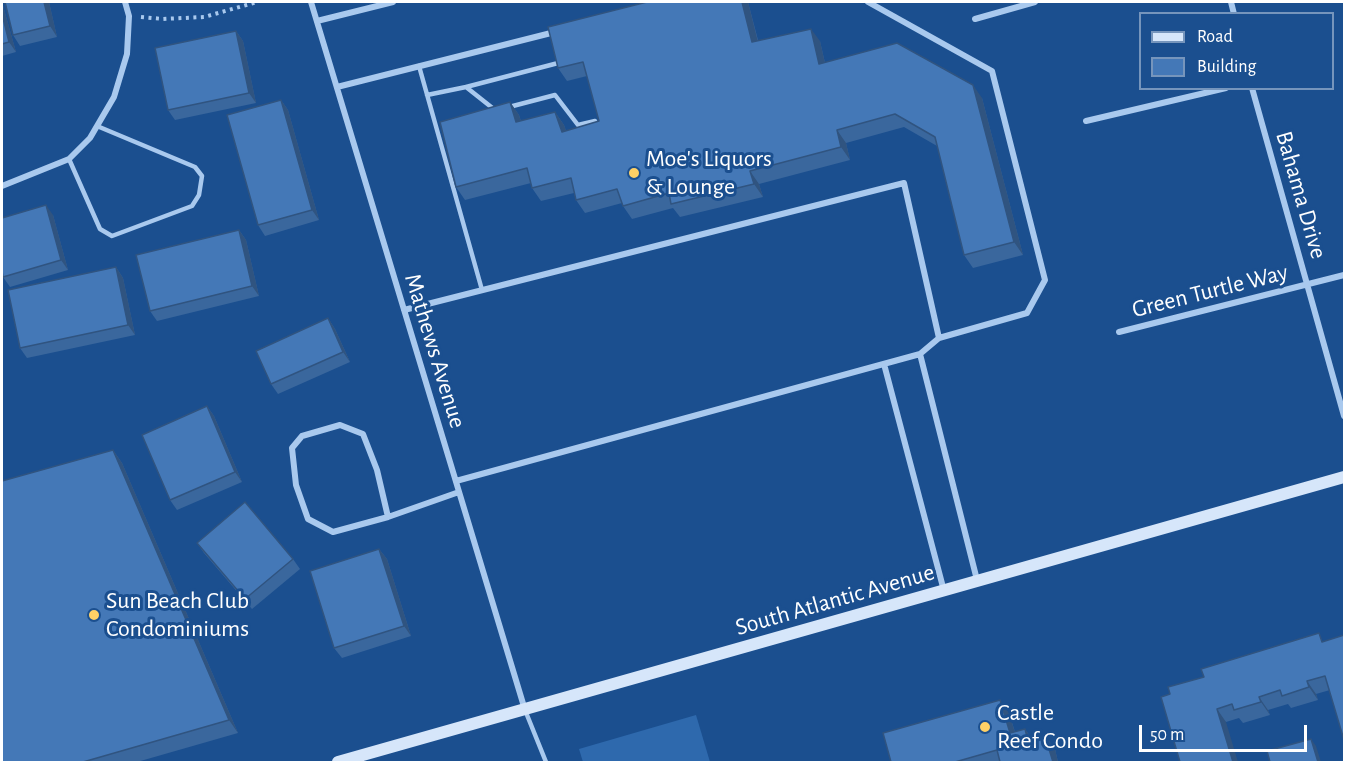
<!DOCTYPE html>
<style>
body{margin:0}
#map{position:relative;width:1346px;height:764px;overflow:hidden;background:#1b4f8f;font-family:"Alegreya Sans",sans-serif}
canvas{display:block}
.frame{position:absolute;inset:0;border:3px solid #fff;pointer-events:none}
.legend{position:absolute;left:1139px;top:12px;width:195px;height:78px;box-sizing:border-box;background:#1b4f8f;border:2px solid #7695bc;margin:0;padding:8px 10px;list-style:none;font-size:18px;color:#fff}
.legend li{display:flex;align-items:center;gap:12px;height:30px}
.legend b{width:30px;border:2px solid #7695bc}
.scale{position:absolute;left:1139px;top:725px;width:168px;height:27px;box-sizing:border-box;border:3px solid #fff;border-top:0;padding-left:8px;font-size:18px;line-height:21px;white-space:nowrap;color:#fff;-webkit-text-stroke:4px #1b4f8f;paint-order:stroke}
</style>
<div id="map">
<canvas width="1346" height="764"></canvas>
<div class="frame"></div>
<ul class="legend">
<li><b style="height:8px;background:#d6e6fa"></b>Road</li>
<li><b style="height:16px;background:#4478b7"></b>Building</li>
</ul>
<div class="scale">50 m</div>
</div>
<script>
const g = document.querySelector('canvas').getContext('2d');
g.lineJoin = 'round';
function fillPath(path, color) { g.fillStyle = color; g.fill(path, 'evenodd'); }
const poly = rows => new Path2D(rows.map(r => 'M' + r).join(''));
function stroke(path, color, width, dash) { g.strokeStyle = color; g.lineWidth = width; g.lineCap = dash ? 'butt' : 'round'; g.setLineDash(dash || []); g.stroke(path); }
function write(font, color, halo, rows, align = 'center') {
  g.font = font + ' "Alegreya Sans",sans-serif'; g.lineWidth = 6; g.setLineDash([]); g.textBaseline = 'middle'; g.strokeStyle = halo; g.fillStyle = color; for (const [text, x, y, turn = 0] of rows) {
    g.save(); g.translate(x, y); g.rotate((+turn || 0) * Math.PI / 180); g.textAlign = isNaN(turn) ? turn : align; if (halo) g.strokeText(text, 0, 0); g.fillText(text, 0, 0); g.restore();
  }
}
fillPath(poly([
 [696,715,710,762,583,762,579,749]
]), '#2e69ad');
stroke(poly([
 [141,17,163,19,204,17,257,2]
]), '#a9c9ee', 4, [3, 4.5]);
stroke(poly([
 [419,66,482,290],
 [466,87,562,62],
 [427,95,466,87,495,110],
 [509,107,555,95,578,125,595,121],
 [69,159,100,229,112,236,192,206,199,195,202,176,195,167,97,126],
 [525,710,546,762]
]), '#a9c9ee', 4.5);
stroke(poly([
 [311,2,525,710],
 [868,2,992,71,1045,280,1027,313,939,338],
 [1231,2,1234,14],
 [975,19,1035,2],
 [317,21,393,2],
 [337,87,555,32],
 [1252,88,1344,416],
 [1086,121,1226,88],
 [2,186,69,159,90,138,114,97,127,54,129,16,125,2],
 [404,310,904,183,939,338,920,354],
 [1119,332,1344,275],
 [884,364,944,591],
 [456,481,920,354,977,580],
 [388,517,377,470,363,434,340,425,302,436,292,448,296,485,308,519,333,532,388,517,459,492]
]), '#a9c9ee', 6);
stroke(poly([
 [338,762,1344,477]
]), '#d6e6fa', 12);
fillPath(poly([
 [2,2,16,52,2,56],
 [49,2,57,37,20,46,13,35],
 [748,2,758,40,820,41,825,63,982,98,1023,255,973,268,964,255,937,146,904,127,846,143,850,160,759,184,763,197,680,217,673,208,632,219,623,206,622,203,585,213,576,200,574,193,541,201,532,188,531,183,465,200,456,187,510,102,519,115,521,121,555,112,564,125,566,131,599,121,587,76,567,81,558,68],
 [236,31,243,41,256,103,175,120,168,110],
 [281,100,288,110,319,220,265,236,258,225],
 [53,215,68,270,10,287,3,277],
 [239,230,246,240,259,296,157,321,150,311],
 [116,267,123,278,135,335,27,358,20,348],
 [328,318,335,329,350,362,278,394,271,384],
 [207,406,214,416,242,482,177,510,170,500],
 [113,450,122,463,238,733,137,762,2,762],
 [197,543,293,559,300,569,252,609,204,553],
 [379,549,387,559,411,636,342,658,334,648],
 [1319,633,1330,690,1316,694,1318,700,1291,708,1288,704,1268,710,1270,715,1243,723,1239,718,1226,722,1170,694,1204,677],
 [1009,713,1015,732,1025,729,1032,739,1045,736,1055,749,1058,762,891,762]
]), '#3a679d');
fillPath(poly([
 [2,2,16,52,9,42,2,14],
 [44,2,49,2,57,37,50,26],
 [742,2,748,2,761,54,752,42],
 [811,29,820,41,828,77,819,64],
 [236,31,243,41,256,103,249,93],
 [973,85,982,98,1023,255,1014,242],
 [281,100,288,110,319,220,312,210],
 [510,102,519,115,525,135,516,122],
 [555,112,564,125,571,145,562,132],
 [837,130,846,143,850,160,841,147],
 [750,171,759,184,763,197,754,184],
 [46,205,53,215,68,270,61,260],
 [239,230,246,240,259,296,252,286],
 [116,267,123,278,135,335,128,325],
 [328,318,335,329,350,362,343,352],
 [207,406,214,416,242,482,235,472],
 [113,450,122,463,238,733,229,720],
 [379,549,387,559,411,636,404,626],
 [1307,681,1316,694,1318,700,1309,687],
 [1259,697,1268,710,1270,715,1261,702],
 [1000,700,1009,713,1019,746,1010,733],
 [1217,709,1226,722,1238,762,1233,762],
 [1025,729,1034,742,1028,741],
 [1045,736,1055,749,1058,762,1053,762],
 [1311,739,1316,746,1321,762,1318,762]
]), '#305480');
const building = poly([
 [5,2,44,2,50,26,13,35,5,2],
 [647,2,742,2,752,42,811,29,819,64,897,43,973,85,1014,242,964,255,935,137,895,114,837,130,841,147,750,171,754,184,671,204,669,193,623,206,617,189,576,200,571,178,532,188,527,168,456,187,440,122,510,102,516,122,555,112,562,132,599,121,583,62,558,68,548,27,647,2],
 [2,14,9,42,2,44,2,14],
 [236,31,249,93,168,110,155,48,236,31],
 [281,100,312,210,258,225,227,115,281,100],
 [46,205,61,260,3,277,2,271,2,218,46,205],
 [239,230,252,286,150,311,136,255,239,230],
 [116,267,128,325,20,348,8,290,116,267],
 [328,318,343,352,271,384,256,351,328,318],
 [207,406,235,472,170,500,142,435,207,406],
 [113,450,229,720,83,762,2,762,2,481,113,450],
 [245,502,293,559,245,599,197,543,245,502],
 [379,549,404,626,334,648,310,571,379,549],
 [1319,633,1322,642,1344,635,1344,740,1325,676,1307,681,1309,687,1282,696,1280,690,1259,697,1261,702,1234,710,1232,704,1217,709,1233,762,1180,762,1161,697,1170,694,1168,687,1204,677,1201,669,1319,633],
 [1000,700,1010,733,1025,729,1028,741,1045,736,1053,762,1000,762,997,750,955,762,891,762,883,733,1000,700],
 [1311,739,1318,762,1270,762,1267,751,1311,739]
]);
fillPath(building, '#4478b7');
stroke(building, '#305480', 1.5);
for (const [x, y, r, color] of [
 [634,173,6,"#ffd166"],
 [94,615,6,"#ffd166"],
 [985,727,6,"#ffd166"]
]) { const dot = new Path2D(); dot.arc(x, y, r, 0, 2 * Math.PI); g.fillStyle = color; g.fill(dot); stroke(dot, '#1b4f8f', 2); }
write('24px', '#fff', '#1b4f8f', [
 ["Moe's Liquors",646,159],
 ["& Lounge",646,187],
 ["Sun Beach Club",106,601],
 ["Condominiums",106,629],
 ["Castle",997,713],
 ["Reef Condo",997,741]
], 'left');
write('24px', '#fff', '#1b4f8f', [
 ["Bahama Drive",1301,195,74],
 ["Green Turtle Way",1210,291,-14],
 ["Mathews Avenue",435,351,73],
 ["South Atlantic Avenue",835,600,-16]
]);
</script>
